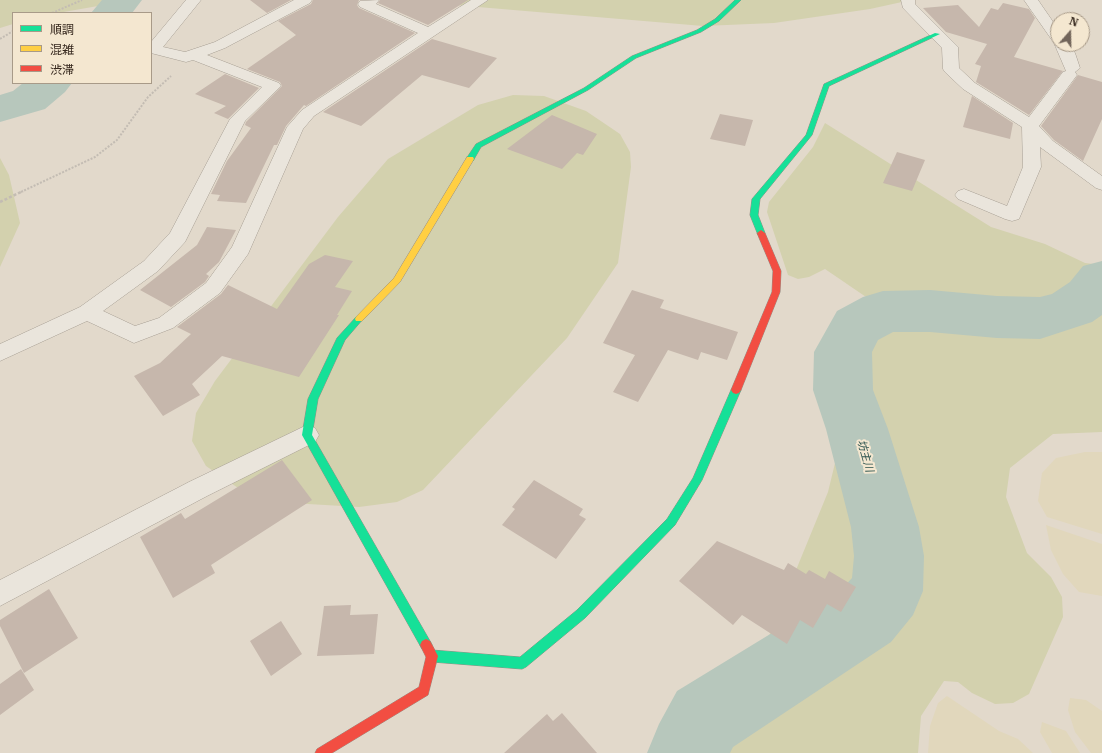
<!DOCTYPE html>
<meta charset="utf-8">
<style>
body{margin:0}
#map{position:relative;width:1102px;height:753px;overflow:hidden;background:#e2d9cb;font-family:"IBM Plex Serif","Noto Sans JP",serif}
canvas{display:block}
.legend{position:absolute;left:12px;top:12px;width:140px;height:72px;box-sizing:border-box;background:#f4e7d0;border:1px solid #a89a88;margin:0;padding:5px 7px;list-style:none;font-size:12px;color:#35271d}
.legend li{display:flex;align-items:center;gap:8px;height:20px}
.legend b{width:20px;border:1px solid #a89a88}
.north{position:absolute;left:1050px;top:12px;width:40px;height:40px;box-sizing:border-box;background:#f4e7d0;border:1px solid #a89a88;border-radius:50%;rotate:20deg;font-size:11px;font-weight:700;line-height:16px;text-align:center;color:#35271d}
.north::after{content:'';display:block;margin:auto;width:14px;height:18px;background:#72655a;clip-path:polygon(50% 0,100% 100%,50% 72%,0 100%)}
</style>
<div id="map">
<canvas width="1102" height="753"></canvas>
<ul class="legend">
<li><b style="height:5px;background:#16e098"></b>順調</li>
<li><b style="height:5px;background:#ffcf43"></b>混雑</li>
<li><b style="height:5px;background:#f24e42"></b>渋滞</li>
</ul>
<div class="north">N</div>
</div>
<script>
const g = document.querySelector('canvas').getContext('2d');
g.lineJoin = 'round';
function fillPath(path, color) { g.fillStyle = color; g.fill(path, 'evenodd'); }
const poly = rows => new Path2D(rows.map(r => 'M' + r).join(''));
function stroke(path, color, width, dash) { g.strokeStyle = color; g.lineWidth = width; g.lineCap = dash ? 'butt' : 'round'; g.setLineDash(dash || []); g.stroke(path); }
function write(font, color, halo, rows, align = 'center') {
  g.font = font + ' "IBM Plex Serif","Noto Sans JP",serif'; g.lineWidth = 4; g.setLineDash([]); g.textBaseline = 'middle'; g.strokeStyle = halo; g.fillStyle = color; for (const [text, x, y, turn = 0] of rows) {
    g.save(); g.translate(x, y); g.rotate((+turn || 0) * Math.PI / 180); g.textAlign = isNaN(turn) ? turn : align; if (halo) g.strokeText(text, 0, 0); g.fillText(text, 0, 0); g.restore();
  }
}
fillPath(poly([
 [1085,452,1102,452,1102,534,1047,517,1038,501,1042,473,1056,458],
 [1046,525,1102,544,1102,596,1079,592,1063,574,1051,550],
 [947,696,999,731,1018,739,1033,753,928,753,930,726,938,703],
 [1070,698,1086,700,1102,711,1102,753,1091,753,1075,732,1068,710],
 [1042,722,1066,731,1080,753,1052,753,1040,732]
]), '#e1d7bc');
fillPath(poly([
 [0,0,132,0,58,13,13,13,13,24,0,28],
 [395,0,911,0,870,9,774,23,703,26],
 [513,95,544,96,586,111,620,134,630,152,631,167,618,263,567,338,423,490,397,502,359,507,291,503,241,490,206,466,192,441,196,413,215,381,338,217,388,159,478,105],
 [825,123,991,227,1045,244,1085,263,1102,265,1102,432,1053,434,1010,468,1006,497,1027,553,1051,577,1062,597,1063,617,1029,694,1013,703,995,704,972,693,958,682,944,681,921,716,918,753,721,753,828,492,836,459,822,396,825,368,849,319,869,299,825,269,809,277,798,279,788,275,767,212,769,202,813,147],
 [0,158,9,175,20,223,0,267]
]), '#d3d1ae');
fillPath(poly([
 [102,0,142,0,132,13,91,13,102,0],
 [23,83,72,83,65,92,45,109,0,122,0,95,13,91,23,83],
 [1102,261,1102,315,1092,322,1040,339,997,338,930,332,893,332,878,340,872,352,873,390,888,429,919,527,924,556,923,591,913,615,891,642,733,747,730,753,647,753,659,724,677,691,839,592,852,578,854,556,851,527,826,429,813,390,814,352,837,311,863,297,883,291,930,290,997,296,1040,297,1052,294,1070,282,1083,266,1102,261]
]), '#b7c7bc');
fillPath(poly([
 [250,0,291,0,267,13],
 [313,0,359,0,357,5,359,8,415,33,306,106,304,105,286,126,277,145,274,145,246,203,217,201,220,195,211,194,227,161,251,128,245,125,246,122,282,86,280,82,247,69,296,35,278,21,311,4],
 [380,0,468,0,428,25,378,3],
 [1003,3,1029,9,1035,18,1014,57,1063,71,1029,115,976,82,981,66,975,64,987,44,946,32,923,8,958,5,979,27,991,8,998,10],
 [432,39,497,58,469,88,422,75,361,126,323,112],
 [225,74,259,88,228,119,214,113,226,106,195,94],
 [1078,75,1102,82,1102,119,1083,161,1054,140,1041,126],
 [972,96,1013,123,1010,139,963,127],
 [720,114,753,120,745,146,710,139],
 [552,115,597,134,583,155,577,153,562,169,507,149],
 [897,152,925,160,912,191,883,183],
 [207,227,236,230,219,262,206,274,209,276,205,282,171,307,140,290,197,245],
 [325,255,353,261,335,287,352,291,337,315,339,315,299,377,222,356,192,384,200,395,163,416,134,376,160,363,191,334,177,327,221,294,228,285,277,309,309,264],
 [632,290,664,300,660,308,738,332,727,360,701,352,698,360,668,350,638,402,613,392,635,355,603,343],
 [282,460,312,500,211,565,215,573,173,598,140,537,181,513,185,519],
 [534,480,583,509,579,515,586,519,556,559,502,525,515,509,512,507],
 [717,541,784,570,788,563,806,574,809,570,825,579,829,571,856,587,841,612,827,604,813,628,800,620,787,644,742,615,733,625,679,581],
 [49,589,78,638,24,673,0,626,0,620],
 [351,605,350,615,378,614,374,654,317,656,324,606],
 [281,621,302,654,271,676,250,641],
 [21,669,34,690,0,715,0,684],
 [562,713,597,753,504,753,547,714,553,721]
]), '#c6b7ac');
const street = poly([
 [186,0,201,0,163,47,185,52,215,42,294,0,312,0,310,3,225,48,207,55,279,83,281,86,245,121,185,242,158,271,103,311,135,326,159,318,206,283,232,247,287,127,302,110,418,33,360,7,358,4,360,1,379,0,376,4,428,27,471,0,488,0,314,116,303,129,248,254,220,293,173,328,134,343,87,321,0,361,0,344,80,307,144,261,170,233,230,119,262,87,193,60,186,62,151,53,151,42,186,0],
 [901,0,915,0,915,4,958,47,959,68,975,83,1029,117,1063,72,1066,71,1054,43,1024,0,1038,0,1058,29,1058,44,1069,44,1075,53,1080,68,1075,72,1077,75,1039,126,1053,141,1102,176,1102,190,1096,188,1040,147,1041,167,1019,219,1012,221,1005,219,958,199,955,195,958,191,964,189,1007,206,1023,167,1022,127,963,89,945,72,943,69,942,48,903,8,901,0],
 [307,425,315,428,319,435,315,442,207,496,0,606,0,580,189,482,307,425]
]);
const fast = poly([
 [735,0,741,0,719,21,701,32,636,58,588,90,481,147,473,161,467,161,466,159,476,144,584,88,632,56,697,30,715,19,735,0],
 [935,33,940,34,829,86,812,135,760,199,758,215,765,233,764,235,758,235,750,215,752,199,806,135,824,84,935,33],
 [359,316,363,319,345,340,318,399,312,435,430,641,432,645,430,649,426,651,422,649,302,435,308,399,337,338,356,317,359,316],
 [736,386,739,387,741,390,702,480,675,525,585,618,526,667,522,669,432,662,428,660,426,656,428,652,432,650,520,657,577,610,667,519,693,478,731,390,733,387,736,386]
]);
const slow = poly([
 [467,157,473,157,474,159,400,282,362,321,356,321,355,319,356,317,394,278,467,157]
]);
const jam = poly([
 [761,230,765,233,781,271,780,292,741,390,739,393,736,394,733,393,731,390,772,292,773,271,757,233,761,230],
 [426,639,430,641,438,656,428,695,332,753,315,753,317,749,419,687,426,657,420,645,422,641,426,639]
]);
stroke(street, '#a79f94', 1);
stroke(fast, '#978e85', 1);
stroke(slow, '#978e85', 1);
stroke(jam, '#978e85', 1);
stroke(poly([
 [52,13,82,0],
 [0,39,13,31],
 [21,192,95,157,117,140,148,97,171,76]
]), '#c3bcb3', 2, [2, 1.5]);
stroke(poly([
 [0,202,23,191]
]), '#c3bcb3', 2.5, [3, 2]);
fillPath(street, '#eae5dc');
fillPath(fast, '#16e098');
fillPath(slow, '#ffcf43');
fillPath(jam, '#f24e42');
write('italic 11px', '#2d544f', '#f4e7d0', [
 ["坊主川",865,456,74]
]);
</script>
